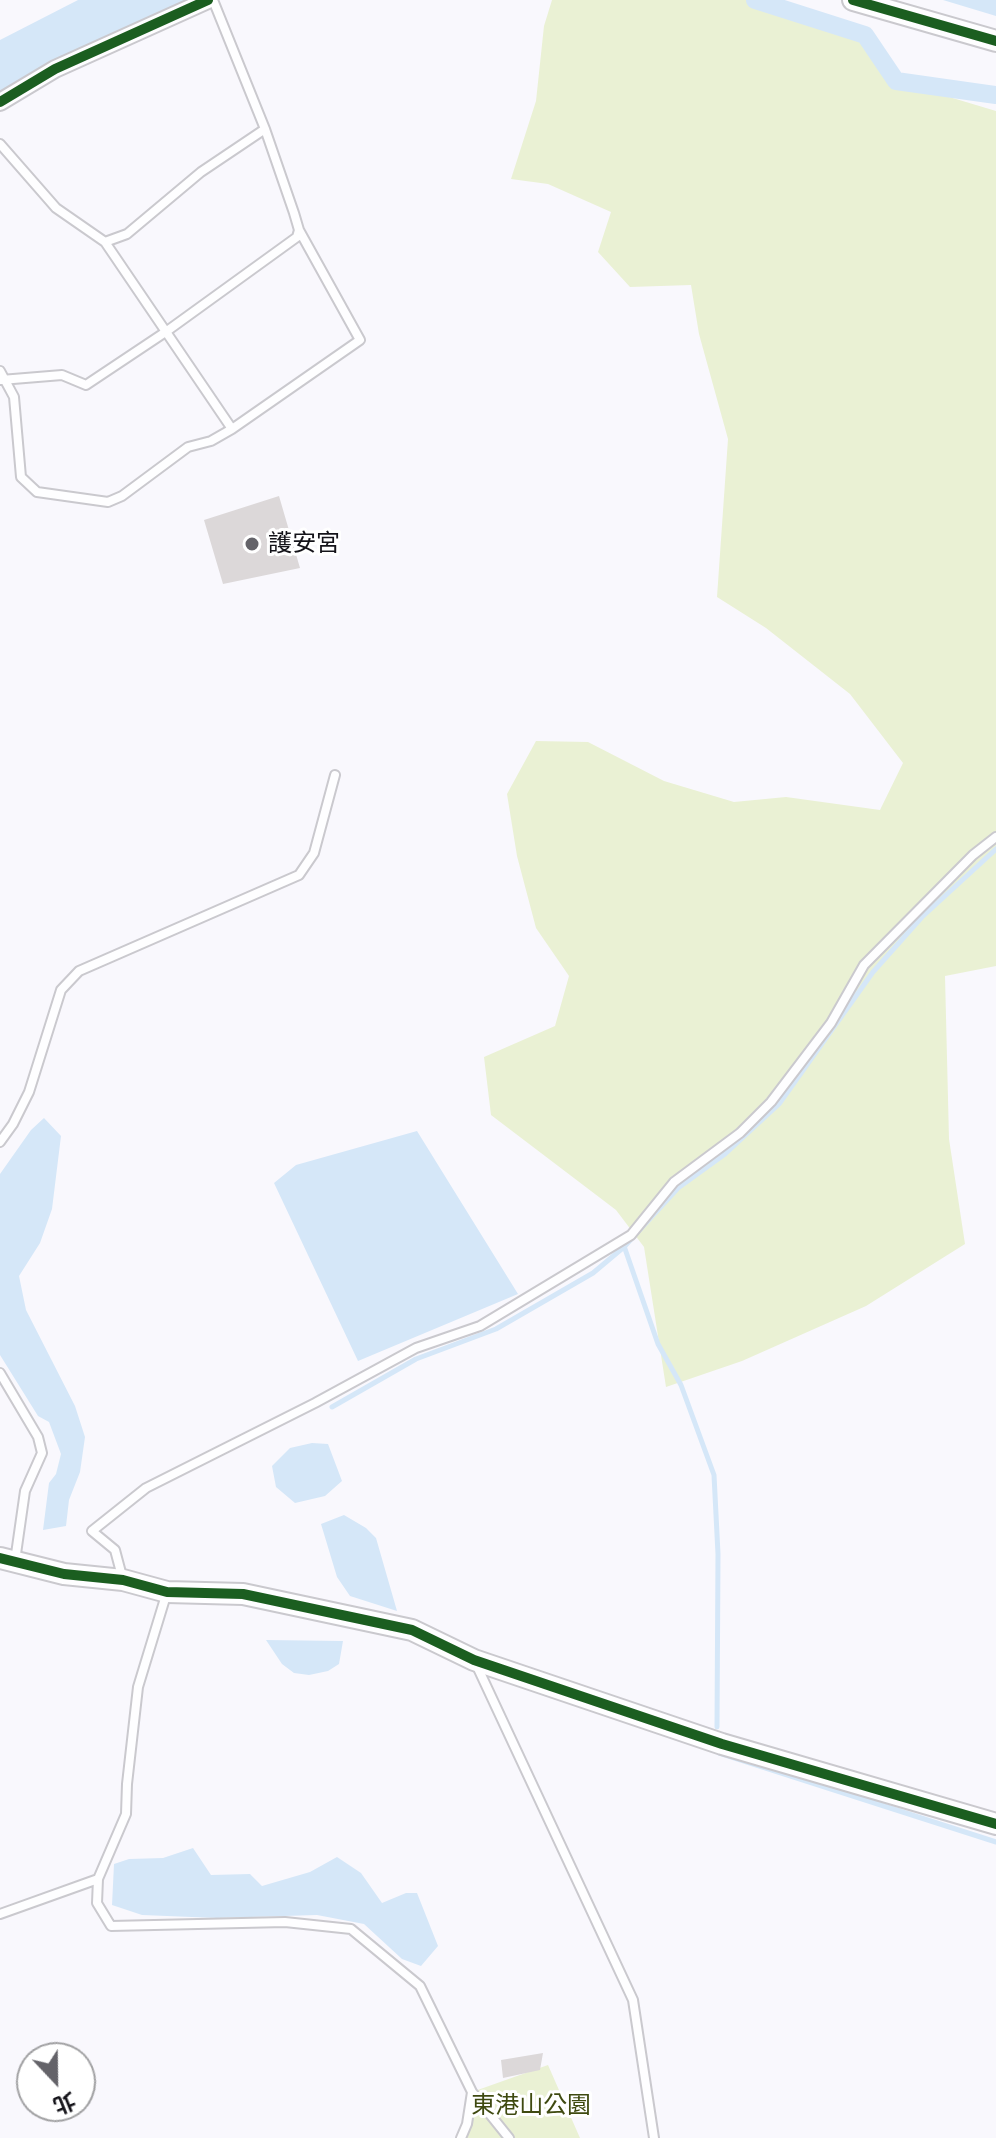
<!DOCTYPE html>
<meta charset="utf-8">
<style>
body{margin:0}
#map{position:relative;width:996px;height:2138px;overflow:hidden;background:#f9f8fd;font-family:Arial,"Noto Sans TC",sans-serif}
canvas{display:block}
.north{position:absolute;left:16px;top:2042px;width:80px;height:80px;box-sizing:border-box;background:#fff;border:2px solid #a1a1a3;border-radius:50%;rotate:158deg;font-size:22px;font-weight:700;line-height:32px;text-align:center;color:#141319}
.north::after{content:'';display:block;margin:auto;width:28px;height:36px;background:#646369;clip-path:polygon(50% 0,100% 100%,50% 72%,0 100%)}
</style>
<div id="map">
<canvas width="996" height="2138"></canvas>
<div class="north">北</div>
</div>
<script>
const g = document.querySelector('canvas').getContext('2d');
g.lineJoin = 'round';
function fillPath(path, color) { g.fillStyle = color; g.fill(path, 'evenodd'); }
const poly = rows => new Path2D(rows.map(r => 'M' + r).join(''));
function stroke(path, color, width, dash) { g.strokeStyle = color; g.lineWidth = width; g.lineCap = dash ? 'butt' : 'round'; g.setLineDash(dash || []); g.stroke(path); }
function write(font, color, halo, rows, align = 'center') {
  g.font = font + ' Arial,"Noto Sans TC",sans-serif'; g.lineWidth = 6; g.setLineDash([]); g.textBaseline = 'middle'; g.strokeStyle = halo; g.fillStyle = color; for (const [text, x, y, turn = 0] of rows) {
    g.save(); g.translate(x, y); g.rotate((+turn || 0) * Math.PI / 180); g.textAlign = isNaN(turn) ? turn : align; if (halo) g.strokeText(text, 0, 0); g.fillText(text, 0, 0); g.restore();
  }
}
fillPath(poly([
 [552,0,755,0,814,19,872,46,896,81,996,111,996,966,945,976,949,1139,965,1244,866,1306,742,1361,666,1387,644,1247,616,1210,491,1115,484,1057,555,1026,569,976,536,928,517,856,507,794,536,741,588,742,664,781,734,802,786,797,880,810,903,763,850,694,766,628,717,597,728,439,699,334,691,285,630,287,598,252,611,212,548,184,511,179,536,101,544,26],
 [548,2065,580,2138,461,2138,472,2092]
]), '#eaf1d4');
fillPath(poly([
 [78,0,197,0,0,97,0,40],
 [943,0,996,0,996,16],
 [44,1118,61,1136,52,1209,40,1243,19,1276,26,1310,75,1406,85,1437,80,1472,69,1500,66,1526,43,1530,49,1483,56,1474,61,1454,49,1422,38,1416,0,1355,0,1174,31,1130],
 [417,1131,518,1294,358,1361,274,1183,296,1165],
 [312,1443,328,1444,342,1481,325,1496,295,1503,276,1487,272,1466,290,1448],
 [344,1515,366,1528,376,1538,397,1611,350,1596,337,1577,321,1524],
 [266,1640,343,1641,339,1664,328,1671,309,1675,294,1673,282,1664],
 [193,1848,211,1875,250,1874,262,1886,310,1872,337,1857,361,1873,382,1903,406,1893,417,1893,438,1946,421,1966,402,1959,364,1924,317,1915,217,1918,142,1915,112,1905,114,1864,129,1859,163,1858]
]), '#d5e7f8');
stroke(poly([
 [624,1246,658,1344,681,1385,714,1475,718,1554,717,1727],
 [332,1407,416,1359,496,1329,593,1273,624,1247,678,1188,725,1154,779,1104,873,972,922,917,996,849],
 [719,1753,996,1842]
]), '#d5e7f8', 5);
stroke(poly([
 [755,0,865,35,896,81,996,95]
]), '#d5e7f8', 18);
fillPath(poly([
 [279,496,300,568,223,584,204,520],
 [543,2053,540,2070,503,2078,501,2060]
]), '#dcd8d9');
const service = poly([
 [0,144,56,208,105,242,232,429],
 [105,242,127,234,201,172,265,129],
 [0,371,14,397,21,477,37,492,108,502,122,496,188,447,211,441,232,429,360,340,299,230],
 [1,380,62,375,86,385,167,331,297,237,299,230,294,213,265,129,213,0],
 [0,1142,13,1124,29,1092,61,990,79,971,299,875,314,853,335,775],
 [0,1373,38,1437,42,1453,25,1491,15,1561],
 [123,1580,115,1550,92,1531,146,1488,315,1403,416,1348,480,1326,631,1235,674,1182,740,1133,771,1102,831,1023,864,965,973,855,996,837],
 [476,1664,633,2000,654,2138],
 [98,1879,97,1903,111,1926,285,1922,351,1929,420,1986,472,2092,467,2124,461,2138],
 [0,1914,98,1879,126,1814,127,1784,138,1687,167,1592],
 [472,2092,509,2138]
]);
const minor = poly([
 [0,102,55,69,208,0]
]);
const tertiary = poly([
 [853,0,996,41],
 [0,1558,64,1574,123,1580,167,1592,243,1594,412,1630,474,1660,722,1744,996,1824]
]);
stroke(service, '#cac9ce', 12);
stroke(minor, '#cac9ce', 20);
stroke(tertiary, '#cac9ce', 24);
stroke(service, '#fefeff', 8);
stroke(minor, '#fefeff', 16);
stroke(tertiary, '#fefeff', 20);
stroke(poly([
 [853,0,996,41],
 [0,102,55,69,208,0],
 [0,1558,64,1574,123,1580,167,1592,243,1594,412,1630,474,1660,722,1744,996,1824]
]), '#1b5e20', 10);
for (const [x, y, r, color] of [
 [252,544,8,"#646369"]
]) { const dot = new Path2D(); dot.arc(x, y, r, 0, 2 * Math.PI); g.fillStyle = color; g.fill(dot); stroke(dot, '#fff', 3); }
write('24px', '#141319', '#fff', [
 ["護安宮",268,544]
], 'left');
write('24px', '#3f4a10', '#fff', [
 ["東港山公園",531,2106]
]);
</script>
